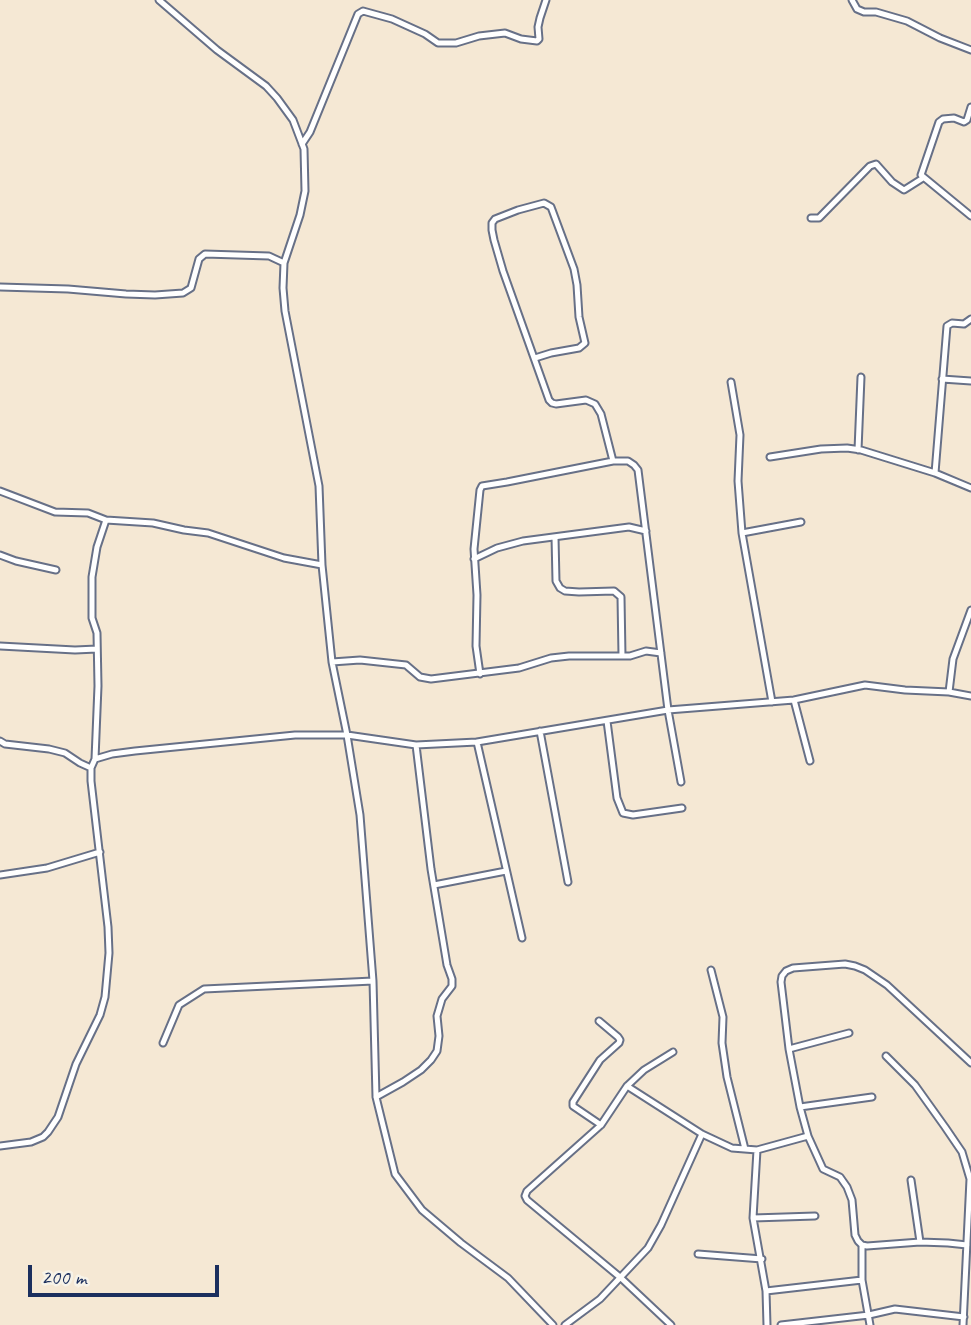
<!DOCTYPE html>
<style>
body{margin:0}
#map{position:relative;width:971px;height:1325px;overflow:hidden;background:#f5e8d4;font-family:Caveat,sans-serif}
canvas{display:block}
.scale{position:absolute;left:28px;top:1265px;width:191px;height:32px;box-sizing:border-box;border:4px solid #1b2f5e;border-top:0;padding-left:9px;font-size:21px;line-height:24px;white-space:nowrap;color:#1b2f5e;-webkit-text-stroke:5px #f7f3e8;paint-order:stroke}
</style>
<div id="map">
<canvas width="971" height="1325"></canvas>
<div class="scale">200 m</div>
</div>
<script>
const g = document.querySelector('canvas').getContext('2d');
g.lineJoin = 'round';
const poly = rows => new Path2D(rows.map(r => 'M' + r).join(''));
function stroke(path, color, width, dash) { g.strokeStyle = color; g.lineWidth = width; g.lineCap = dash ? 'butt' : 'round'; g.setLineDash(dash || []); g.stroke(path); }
const minor = poly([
 [159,0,217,50,266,86,277,98,293,120,304,149,305,191,300,215,284,263,283,288,285,311,319,486,322,565,332,662,347,735,360,815,373,981,376,1097,395,1174,422,1210,461,1243,508,1278,553,1325],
 [852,0,857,9,864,12,876,12,907,21,940,38,971,50],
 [971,107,967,120,964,122,954,118,943,119,939,122,921,175,971,216],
 [302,144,310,132,358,14,363,11,392,19,425,34,438,43,456,43,479,36,505,33,521,39,537,41,539,39,538,27,540,18,546,0],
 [811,218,819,218,870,166,876,164,892,182,904,190,923,178],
 [0,287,68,289,126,294,155,295,183,293,191,288,199,259,205,254,269,256,284,263],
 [535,358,551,353,579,348,585,343,579,317,577,285,574,269,551,207,544,203,518,210,495,219,492,223,492,230,494,240,503,271,549,400,552,403,556,404,586,400,595,404,601,414,613,461],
 [942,379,971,381],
 [731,382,740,435,738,481,742,533,772,702],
 [858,450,861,377],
 [770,457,821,449,847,448,861,450,935,473,971,488],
 [935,473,947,326,952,323,964,324,971,319],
 [0,491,55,512,88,513,106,520,153,523,184,530,208,533,284,558,322,565],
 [742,533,801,522],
 [555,537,556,581,560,588,565,591,579,592,614,591,621,597,622,656],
 [0,555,16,561,56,570],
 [474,559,497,548,523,541,629,527,646,531],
 [0,646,75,650,97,649],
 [332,662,360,660,406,665,420,677,431,679,519,668,551,658,569,656,630,656,646,651,661,653],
 [480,674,476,646,477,595,474,549,480,490,482,486,507,482,613,461,628,461,634,465,638,470,668,710,681,782],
 [949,692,953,659,971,610],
 [794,700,810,761],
 [607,721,617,798,623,813,633,815,682,808],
 [540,731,568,882],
 [0,741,5,744,49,749,65,753,80,763,91,768],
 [477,742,522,938],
 [95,759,98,686,97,633,92,618,92,577,97,547,106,520],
 [0,875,47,868,100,852],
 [434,885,506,871],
 [711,970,723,1017,722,1043,727,1077,745,1149],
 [599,1021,618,1037,620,1040,619,1043,600,1060,573,1102,573,1106,601,1125],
 [163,1043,179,1005,204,989,373,981],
 [789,1049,849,1033],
 [886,1056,915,1085,945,1127,962,1152,970,1179,963,1325],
 [627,1086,702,1134,732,1148,757,1150,808,1136],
 [376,1097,403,1082,421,1070,431,1060,437,1051,439,1036,437,1016,442,999,452,986,452,979,447,965,431,869,416,745],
 [800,1107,872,1097],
 [0,1146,31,1142,43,1137,48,1132,58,1117,76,1064,100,1015,105,997,109,953,108,927,91,781,91,768,95,759,112,754,135,751,295,735,347,735,416,745,477,742,668,710,794,700,865,685,905,690,949,692,971,696],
 [757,1150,753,1218,766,1291,767,1325],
 [911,1180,920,1242],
 [753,1218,815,1216],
 [862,1245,862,1280,870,1325],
 [967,1245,948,1243,920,1242,867,1246,862,1245,858,1241,855,1235,852,1200,847,1187,840,1177,823,1169,808,1136,800,1107,789,1049,781,982,782,976,786,971,793,968,845,964,855,966,865,970,887,985,971,1063],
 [698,1254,762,1259],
 [766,1291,862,1280],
 [565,1325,600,1299,648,1248,661,1225,702,1134],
 [671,1325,621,1278,527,1200,525,1196,527,1191,601,1125,627,1086,644,1070,673,1052],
 [781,1325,869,1315,895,1309,964,1317]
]);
stroke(minor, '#677087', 9);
stroke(minor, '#fff', 5);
</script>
